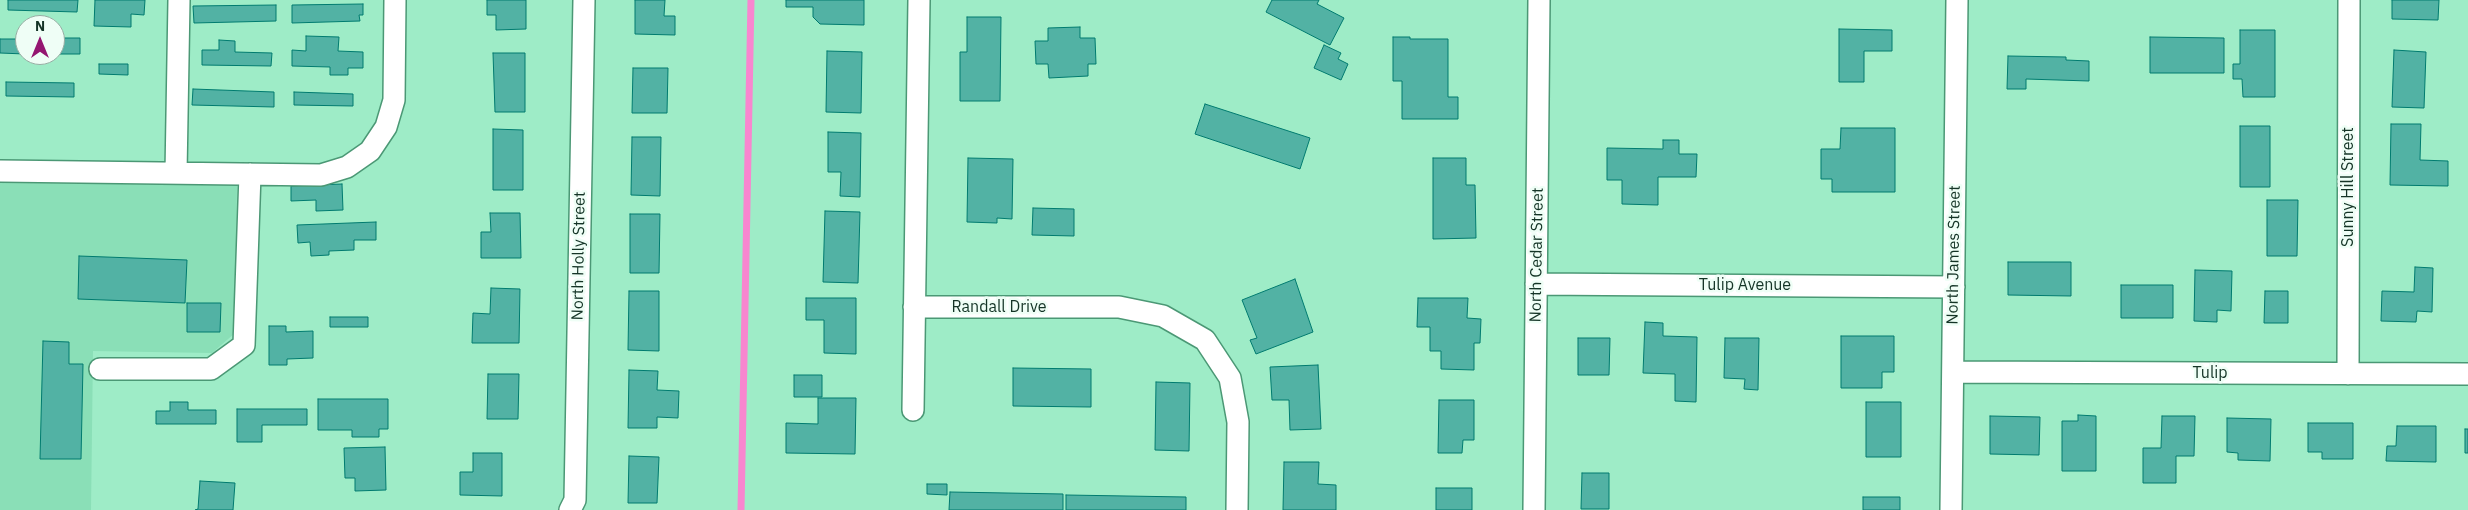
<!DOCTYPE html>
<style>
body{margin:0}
#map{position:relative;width:2468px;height:510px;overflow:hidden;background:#9eecc7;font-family:"IBM Plex Sans",sans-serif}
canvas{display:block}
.north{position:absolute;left:15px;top:15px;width:50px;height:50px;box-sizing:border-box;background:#effef6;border:1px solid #97ada3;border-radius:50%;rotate:0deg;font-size:14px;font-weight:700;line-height:20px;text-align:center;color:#143426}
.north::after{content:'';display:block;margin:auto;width:18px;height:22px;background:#941671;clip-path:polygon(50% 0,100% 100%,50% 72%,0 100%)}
</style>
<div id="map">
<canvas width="2468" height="510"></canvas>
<div class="north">N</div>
</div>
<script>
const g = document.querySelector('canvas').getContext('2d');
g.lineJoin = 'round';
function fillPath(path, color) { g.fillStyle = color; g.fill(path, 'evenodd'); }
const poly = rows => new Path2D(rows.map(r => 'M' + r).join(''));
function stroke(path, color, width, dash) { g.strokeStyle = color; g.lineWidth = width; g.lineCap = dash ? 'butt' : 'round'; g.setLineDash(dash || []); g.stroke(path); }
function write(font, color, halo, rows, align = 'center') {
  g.font = font + ' "IBM Plex Sans",sans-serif'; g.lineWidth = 5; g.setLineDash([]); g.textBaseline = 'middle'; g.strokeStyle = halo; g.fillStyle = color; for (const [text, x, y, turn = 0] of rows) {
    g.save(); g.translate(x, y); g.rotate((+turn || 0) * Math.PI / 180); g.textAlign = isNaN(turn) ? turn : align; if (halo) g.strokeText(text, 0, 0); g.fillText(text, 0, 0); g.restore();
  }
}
fillPath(poly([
 [0,183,237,185,235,333,212,353,93,351,91,510,0,510]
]), '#8adfb7');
stroke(poly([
 [741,510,751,0]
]), '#f886cf', 7);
const building = poly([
 [8,0,78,0,77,12,8,10,8,0],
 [95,0,145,0,144,15,131,14,131,27,94,26,95,0],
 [487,0,526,0,526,29,496,30,496,15,487,15,487,0],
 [635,0,665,0,664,16,675,16,675,35,635,34,635,0],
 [786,0,864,0,864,25,820,24,813,17,813,7,786,7,786,0],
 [1272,0,1319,0,1317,4,1344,18,1330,45,1266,12,1272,0],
 [2392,0,2439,0,2438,20,2392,19,2392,0],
 [363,4,363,15,359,15,360,21,292,23,292,5,363,4],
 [276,5,276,21,194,23,193,6,276,5],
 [967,17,1001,17,1000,101,960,101,960,52,967,52,967,17],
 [1080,27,1080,38,1095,38,1096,64,1088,64,1088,76,1049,78,1048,64,1036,64,1035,41,1048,41,1048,28,1080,27],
 [1839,29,1892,30,1892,51,1864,51,1864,82,1839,82,1839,29],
 [2240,30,2275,30,2275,97,2243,97,2242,79,2233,79,2233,64,2240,64,2240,30],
 [306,36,339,37,338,51,363,52,363,68,348,68,348,75,330,75,330,67,292,66,292,50,306,51,306,36],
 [1393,37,1410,37,1410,39,1448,39,1448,97,1458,97,1458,119,1402,119,1402,81,1393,81,1393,37],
 [2150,37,2224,38,2224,73,2150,73,2150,37],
 [55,38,80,38,80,54,55,54,55,38],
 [0,39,25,39,25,54,0,53,0,39],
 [219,40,235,41,235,52,272,53,271,66,202,65,202,50,219,50,219,40],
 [1324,45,1341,53,1338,59,1348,64,1341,80,1314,68,1324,45],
 [2394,50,2426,52,2424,108,2392,107,2394,50],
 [827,51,862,52,861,113,826,112,827,51],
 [493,53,525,53,525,112,495,112,493,53],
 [2008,56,2066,57,2066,60,2089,61,2089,81,2026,79,2026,89,2007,89,2008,56],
 [99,64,128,64,128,75,99,74,99,64],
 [633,68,668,68,667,113,632,113,633,68],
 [6,82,74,83,74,97,6,96,6,82],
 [193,89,274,92,274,107,192,105,193,89],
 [294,92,353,94,353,106,294,105,294,92],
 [1205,104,1310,138,1300,169,1195,134,1205,104],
 [2391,124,2421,124,2420,160,2448,161,2448,186,2390,185,2391,124],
 [2240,126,2270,126,2270,187,2240,187,2240,126],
 [1841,128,1895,128,1895,192,1832,192,1832,179,1821,179,1821,149,1840,149,1841,128],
 [493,129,523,130,523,190,493,190,493,129],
 [828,132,861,133,860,197,840,196,841,172,828,172,828,132],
 [632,137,661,137,660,196,631,195,632,137],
 [1663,140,1679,140,1679,154,1697,154,1696,177,1658,177,1658,205,1622,204,1622,180,1607,180,1607,148,1663,149,1663,140],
 [968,158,1013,159,1012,219,997,218,997,223,967,222,968,158],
 [1433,158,1466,158,1466,185,1475,185,1476,238,1433,239,1433,158],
 [342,184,343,210,316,211,316,200,291,201,291,186,342,184],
 [2267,200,2298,200,2297,256,2267,256,2267,200],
 [1033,208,1074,209,1074,236,1032,235,1033,208],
 [825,211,860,212,858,283,823,282,825,211],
 [490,213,520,213,521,258,481,258,481,232,491,232,490,213],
 [630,214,660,214,659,273,630,273,630,214],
 [376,222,376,240,354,240,354,250,329,251,329,255,311,256,310,242,298,243,297,225,376,222],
 [79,256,187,260,185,303,78,299,79,256],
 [2008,262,2071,262,2071,296,2008,295,2008,262],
 [2415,267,2433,268,2432,312,2417,311,2416,322,2381,321,2382,291,2414,292,2415,267],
 [2195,270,2232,271,2231,311,2217,310,2217,322,2194,321,2195,270],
 [1295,279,1313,332,1256,354,1250,340,1257,338,1242,300,1295,279],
 [2121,285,2173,285,2173,318,2121,318,2121,285],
 [491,288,520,289,519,343,472,343,473,313,490,314,491,288],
 [629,291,659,291,659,351,628,350,629,291],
 [2265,291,2288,291,2288,323,2264,323,2265,291],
 [806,298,856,298,856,354,824,353,824,320,806,320,806,298],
 [1418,298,1468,298,1467,318,1481,319,1480,343,1474,343,1474,370,1441,369,1441,351,1430,351,1430,327,1417,327,1418,298],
 [187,303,221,303,220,332,187,332,187,303],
 [330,317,368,317,368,327,330,327,330,317],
 [1645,322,1663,323,1663,336,1697,337,1696,402,1675,401,1675,374,1643,373,1645,322],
 [269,326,286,326,286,332,313,331,313,358,287,359,287,365,269,365,269,326],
 [1841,336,1894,336,1894,372,1882,372,1882,388,1841,388,1841,336],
 [1578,338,1610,338,1609,375,1578,375,1578,338],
 [1725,338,1759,338,1758,390,1744,389,1745,379,1724,378,1725,338],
 [43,341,69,342,69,364,83,364,81,459,40,459,43,341],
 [1318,365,1321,429,1290,430,1289,400,1272,400,1270,367,1318,365],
 [1013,368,1091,369,1091,407,1013,406,1013,368],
 [629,370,658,371,657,390,679,391,678,418,657,417,657,428,628,428,629,370],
 [488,374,519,374,518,419,487,419,488,374],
 [794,375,822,375,822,397,794,397,794,375],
 [1156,382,1190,383,1189,451,1155,450,1156,382],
 [818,398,856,398,855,454,786,453,786,423,818,424,818,398],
 [318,399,388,399,388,429,379,429,379,437,352,437,352,430,318,430,318,399],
 [1439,400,1474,400,1474,440,1463,440,1462,453,1438,453,1439,400],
 [170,402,188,402,188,410,216,410,216,424,156,424,156,411,170,411,170,402],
 [1866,402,1901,402,1901,457,1866,457,1866,402],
 [237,409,307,409,307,425,262,425,262,442,237,442,237,409],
 [2078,415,2096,416,2096,471,2062,471,2062,421,2078,421,2078,415],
 [1990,416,2040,417,2039,455,1990,454,1990,416],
 [2162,416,2195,416,2194,456,2176,456,2176,483,2143,483,2143,448,2161,448,2162,416],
 [2227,418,2271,419,2270,461,2238,460,2238,453,2227,452,2227,418],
 [2308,423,2353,423,2353,459,2322,459,2322,452,2308,452,2308,423],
 [2397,426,2436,426,2436,462,2386,461,2387,446,2396,446,2397,426],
 [2465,429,2468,429,2468,453,2465,453,2465,429],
 [385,447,386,490,355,491,355,478,345,478,344,448,385,447],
 [473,453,502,453,502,496,460,495,460,472,473,472,473,453],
 [629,456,659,457,657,503,628,503,629,456],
 [1284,462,1319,462,1318,484,1336,485,1336,510,1283,510,1284,462],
 [1582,473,1609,473,1609,509,1581,509,1582,473],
 [200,481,235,483,233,510,195,510,198,509,200,481],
 [927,484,947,484,947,495,927,494,927,484],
 [1436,488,1472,488,1472,510,1436,510,1436,488],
 [950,492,1063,494,1063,510,949,510,950,492],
 [1066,495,1186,497,1186,510,1066,510,1066,495],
 [1863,497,1900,497,1900,510,1863,510,1863,497]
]);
fillPath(building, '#52b2a4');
stroke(building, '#007b6f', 1);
const street = poly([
 [0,171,321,175,347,167,370,151,386,127,394,100,395,0],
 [176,173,179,0],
 [1536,284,1954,287],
 [914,307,1119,307,1163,316,1205,340,1230,378,1238,422,1237,510],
 [100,369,211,369,244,345,250,174],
 [1953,372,2468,374],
 [2348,374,2349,0],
 [913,410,919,0],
 [570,510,575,500,584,0],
 [1534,510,1539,0],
 [1951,510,1957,0]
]);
stroke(street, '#4b9875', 24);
stroke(street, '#fff', 21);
write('16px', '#143426', '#effef6', [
 ["Sunny Hill Street",2348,187,-90],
 ["North Cedar Street",1537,255,-89],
 ["North James Street",1954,255,-89],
 ["North Holly Street",579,256,-89],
 ["Tulip Avenue",1745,285],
 ["Randall Drive",999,307],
 ["Tulip",2210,373]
]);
</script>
